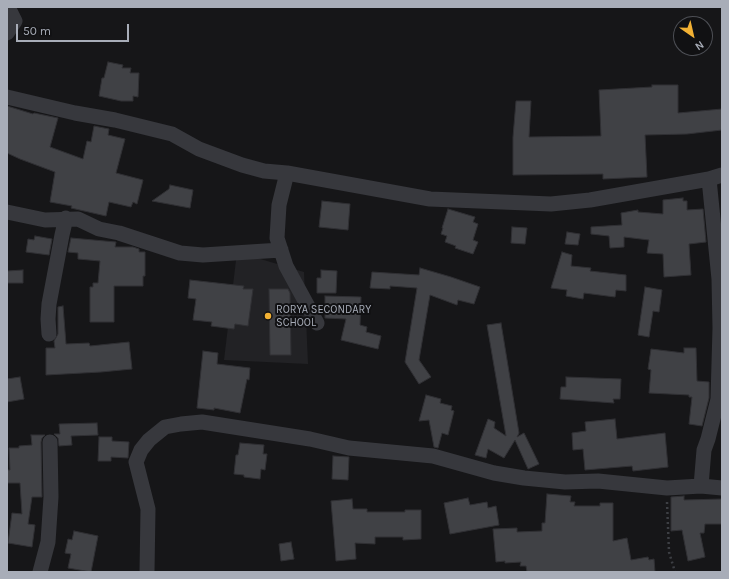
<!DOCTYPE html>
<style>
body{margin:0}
#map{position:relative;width:729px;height:579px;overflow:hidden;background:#161618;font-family:Karla,sans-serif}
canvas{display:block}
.frame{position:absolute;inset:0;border:8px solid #a8adb8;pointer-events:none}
.north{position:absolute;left:673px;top:16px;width:40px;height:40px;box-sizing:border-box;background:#111113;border:1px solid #4d4f55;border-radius:50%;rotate:146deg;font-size:11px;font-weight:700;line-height:16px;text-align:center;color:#a8adb8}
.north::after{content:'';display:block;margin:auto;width:14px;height:18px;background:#f2b134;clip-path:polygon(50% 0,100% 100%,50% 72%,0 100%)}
.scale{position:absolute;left:16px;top:24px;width:113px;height:18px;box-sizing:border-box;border:2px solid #a8adb8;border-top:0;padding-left:5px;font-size:12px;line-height:14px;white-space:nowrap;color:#a8adb8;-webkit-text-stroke:3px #111113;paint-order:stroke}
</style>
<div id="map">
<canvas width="729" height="579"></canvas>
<div class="frame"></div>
<div class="north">N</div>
<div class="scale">50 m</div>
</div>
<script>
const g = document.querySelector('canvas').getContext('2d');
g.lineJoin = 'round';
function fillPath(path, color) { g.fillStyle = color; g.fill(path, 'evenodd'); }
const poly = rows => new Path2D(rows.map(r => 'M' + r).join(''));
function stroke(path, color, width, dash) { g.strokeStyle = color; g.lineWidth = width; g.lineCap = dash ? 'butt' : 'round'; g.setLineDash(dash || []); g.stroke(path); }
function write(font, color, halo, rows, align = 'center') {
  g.font = font + ' Karla,sans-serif'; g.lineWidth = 4; g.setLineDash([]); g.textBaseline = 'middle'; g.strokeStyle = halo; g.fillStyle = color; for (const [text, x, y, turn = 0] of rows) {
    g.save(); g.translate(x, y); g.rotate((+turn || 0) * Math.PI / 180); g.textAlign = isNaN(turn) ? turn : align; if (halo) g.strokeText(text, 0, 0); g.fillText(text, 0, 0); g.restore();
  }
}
fillPath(poly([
 [237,252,304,272,308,364,224,360]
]), '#222225');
const building = poly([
 [108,62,123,65,122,68,131,68,130,73,139,73,138,97,133,96,133,101,121,101,99,96,102,78,104,78,108,62],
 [652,85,678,85,678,113,722,109,722,130,687,134,645,135,647,177,603,179,603,174,513,175,513,137,516,101,531,101,529,137,601,136,599,90,652,87,652,85],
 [7,106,33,114,34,113,58,118,50,147,83,159,87,141,91,142,94,126,109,129,108,135,125,139,116,173,143,180,137,204,133,202,131,207,109,202,106,216,71,208,72,206,50,202,55,172,20,159,7,153,7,106],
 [170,185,193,190,190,208,152,201,169,189,170,185],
 [683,198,683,201,687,201,687,210,703,209,706,242,689,244,691,275,664,277,663,254,647,253,649,240,624,237,624,247,610,248,609,236,591,234,591,227,622,225,621,213,638,210,638,212,663,214,663,200,683,198],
 [322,201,350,204,348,230,319,227,322,201],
 [448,209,475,217,473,222,478,224,473,240,478,242,473,254,455,248,456,246,445,242,447,236,441,234,443,228,442,228,448,209],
 [512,227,527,228,525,244,511,243,512,227],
 [567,232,580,234,578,245,565,244,567,232],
 [35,236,52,239,49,255,26,252,28,239,34,240,35,236],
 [71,238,116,242,115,247,133,247,139,249,139,252,145,252,145,276,143,276,143,286,114,286,114,322,90,322,90,287,93,287,93,283,98,283,100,261,78,259,78,253,68,252,71,238],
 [562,252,572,255,571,266,591,268,590,271,626,275,626,291,616,290,615,297,584,293,583,299,566,296,567,290,551,288,562,252],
 [420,268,451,277,480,287,474,304,458,300,457,305,430,295,419,360,431,377,419,384,405,362,417,288,390,286,390,289,370,288,372,272,419,275,420,268],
 [23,270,23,283,7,283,7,271,23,270],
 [321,270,337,271,336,293,317,293,317,278,321,278,321,270],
 [190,280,244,286,243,289,253,289,248,326,235,324,234,329,211,326,212,322,193,320,196,299,188,298,190,280],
 [645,287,662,290,659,312,653,311,649,337,638,335,645,287],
 [269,289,288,289,290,293,291,355,270,355,269,289],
 [325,296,361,297,360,325,367,327,366,332,381,336,378,349,341,340,346,319,325,318,325,296],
 [63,306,66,344,89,343,90,346,129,342,132,369,101,372,46,375,46,348,55,348,54,341,58,334,58,307,63,306],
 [501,323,519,433,517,437,524,433,539,464,528,469,515,440,504,458,488,449,486,458,475,455,488,419,495,422,494,428,506,436,487,325,501,323],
 [684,348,696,348,697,381,709,382,709,398,702,426,689,424,692,397,689,397,689,395,649,393,651,370,648,369,651,349,684,353,684,348],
 [203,351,218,353,217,364,250,368,249,380,247,379,240,413,214,408,214,410,197,408,203,351],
 [20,377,24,399,7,402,7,379,20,377],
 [566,377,621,379,620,399,613,399,614,403,560,399,561,387,566,387,566,377],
 [426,395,441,399,440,403,452,406,451,410,454,411,448,435,442,433,438,448,434,447,429,420,419,421,426,395],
 [615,419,617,439,665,433,668,467,633,471,632,466,585,470,583,449,573,450,572,433,586,431,585,422,615,419],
 [97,423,98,435,71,436,72,445,59,446,58,438,54,434,60,434,59,424,97,423],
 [31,435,45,435,42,438,41,442,42,497,32,497,28,524,35,525,32,547,8,543,12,513,22,514,20,483,7,483,7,470,10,470,9,448,19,448,19,446,32,445,31,435],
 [99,437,112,437,112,441,129,442,128,458,111,457,111,461,98,461,99,437],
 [240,443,264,445,263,454,267,454,265,470,261,469,260,479,244,477,244,475,234,474,236,455,238,455,240,443],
 [333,456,349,457,348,480,332,479,333,456],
 [547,494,571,496,570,502,575,502,574,506,600,506,600,503,613,503,613,541,627,538,631,560,648,557,649,560,654,559,655,572,527,572,526,566,520,566,521,562,505,563,505,561,496,562,493,529,517,528,517,532,542,531,542,523,545,523,547,494],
 [684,496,684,500,722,499,722,524,705,524,704,533,700,533,705,557,688,561,682,530,671,531,671,497,684,496],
 [468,498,470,505,487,502,488,508,496,506,499,525,450,534,444,503,468,498],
 [352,499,353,509,367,509,367,512,405,512,405,510,421,510,421,539,403,540,403,537,375,537,375,544,355,543,356,559,336,561,331,501,352,499],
 [74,531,98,536,91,572,68,568,71,554,65,553,68,539,72,540,74,531],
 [291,542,294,559,281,561,279,544,291,542]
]);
fillPath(building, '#404145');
stroke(building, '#303034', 1);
stroke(poly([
 [667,502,669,552,675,572]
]), '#3d3f44', 2.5, [2, 3]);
stroke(poly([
 [7,33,15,21,8,7],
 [7,97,75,113,115,120,172,134,199,149,242,165,264,171,287,173,430,199,551,204,590,200,709,179,722,175],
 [287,173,279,205,277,238,286,266,317,323],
 [7,212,45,220,78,219,99,229,119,233,180,253,203,255,281,250],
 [49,334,48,319,49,304,62,235,66,218],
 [701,486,704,450,708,439,718,399,720,328,719,279,709,179],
 [40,572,48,542,51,497,50,442],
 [147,572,148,509,136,462,141,450,149,440,165,427,181,424,202,422,310,439,349,448,433,456,494,473,524,478,565,482,598,481,667,488,701,486,722,488]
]), '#37383d', 15);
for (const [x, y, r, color] of [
 [268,316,4,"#f2b134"]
]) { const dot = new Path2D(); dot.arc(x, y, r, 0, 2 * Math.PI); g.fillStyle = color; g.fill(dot); stroke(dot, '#111113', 1.5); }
write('11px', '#a8adb8', '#111113', [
 ["RORYA SECONDARY",276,310],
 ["SCHOOL",276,323]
], 'left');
</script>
